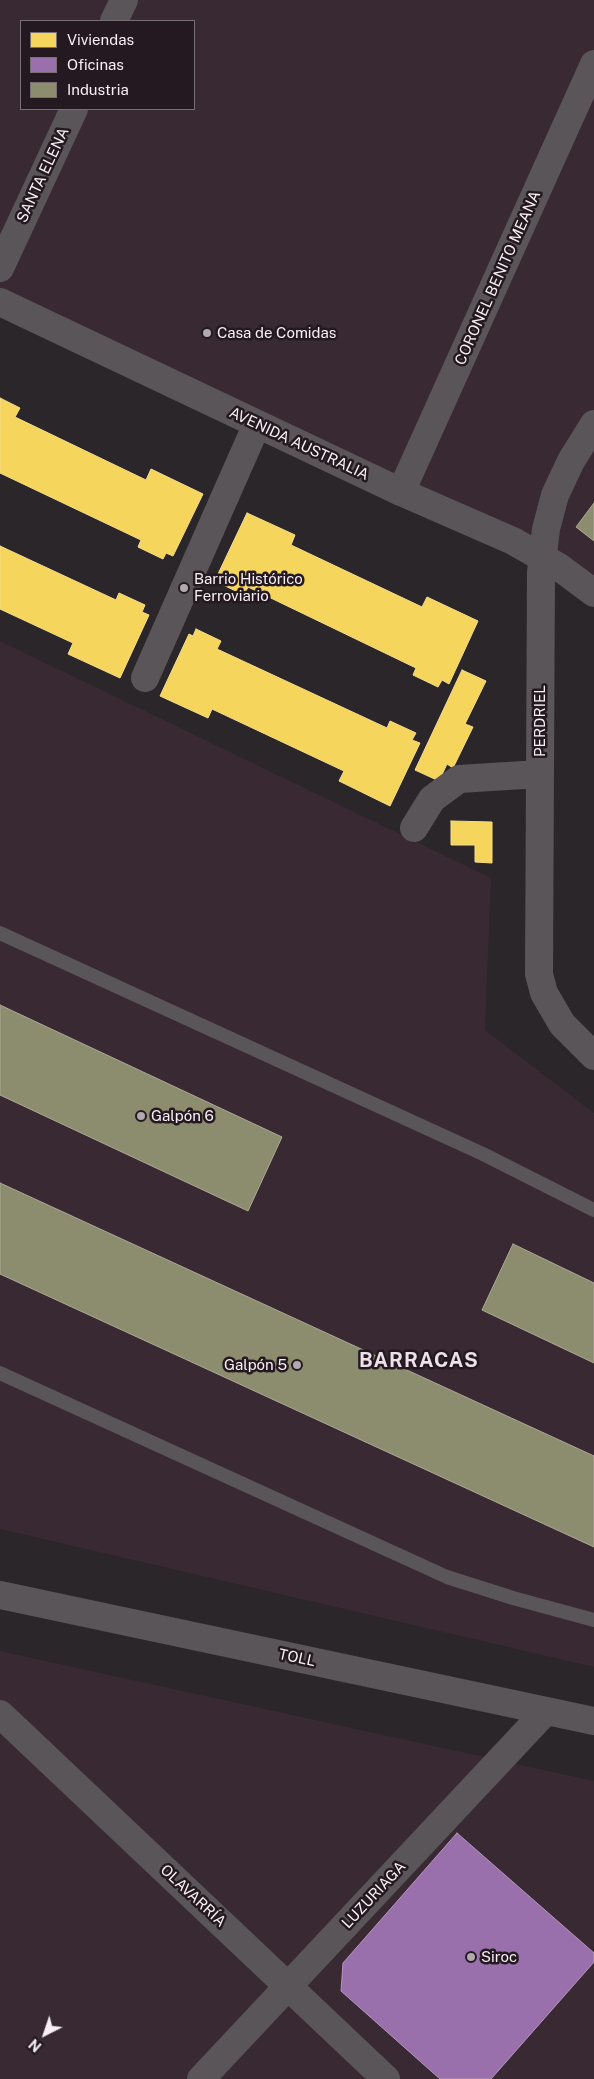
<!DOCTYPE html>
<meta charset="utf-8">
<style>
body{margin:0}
#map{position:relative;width:594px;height:2079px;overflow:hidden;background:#2b2629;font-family:"Public Sans",sans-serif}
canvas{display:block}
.legend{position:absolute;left:20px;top:20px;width:175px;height:90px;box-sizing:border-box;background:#241920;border:1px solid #786f75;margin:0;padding:6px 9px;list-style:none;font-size:15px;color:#f7eff4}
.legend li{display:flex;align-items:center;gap:10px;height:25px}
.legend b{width:25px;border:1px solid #786f75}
.north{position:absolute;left:20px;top:2009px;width:50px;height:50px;-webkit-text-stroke:4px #241920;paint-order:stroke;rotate:221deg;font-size:14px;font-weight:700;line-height:20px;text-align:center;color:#f7eff4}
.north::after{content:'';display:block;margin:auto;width:18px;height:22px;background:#f7eff4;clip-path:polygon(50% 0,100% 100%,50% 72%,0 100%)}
</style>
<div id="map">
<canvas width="594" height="2079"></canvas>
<ul class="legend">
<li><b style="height:14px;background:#f6d55c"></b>Viviendas</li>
<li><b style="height:14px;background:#9970ab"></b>Oficinas</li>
<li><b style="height:14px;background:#8c8c6e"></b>Industria</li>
</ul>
<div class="north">N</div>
</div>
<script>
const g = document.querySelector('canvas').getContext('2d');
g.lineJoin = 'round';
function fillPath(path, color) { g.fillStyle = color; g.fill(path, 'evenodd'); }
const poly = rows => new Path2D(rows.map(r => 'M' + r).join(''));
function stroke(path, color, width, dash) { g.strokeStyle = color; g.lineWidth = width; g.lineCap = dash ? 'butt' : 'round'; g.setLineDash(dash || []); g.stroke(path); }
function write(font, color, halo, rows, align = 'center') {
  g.font = font + ' "Public Sans",sans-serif'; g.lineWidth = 5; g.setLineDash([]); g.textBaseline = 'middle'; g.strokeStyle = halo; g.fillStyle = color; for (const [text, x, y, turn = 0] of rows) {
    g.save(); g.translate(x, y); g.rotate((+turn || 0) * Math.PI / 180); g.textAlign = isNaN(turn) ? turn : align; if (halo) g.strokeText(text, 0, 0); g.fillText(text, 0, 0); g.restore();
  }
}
fillPath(poly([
 [0,0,594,0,594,598,503,536,0,300],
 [21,21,194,21,194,109,21,109],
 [0,641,491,878,485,1030,594,1113,594,1667,0,1529],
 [0,1651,594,1781,594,2079,0,2079]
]), '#382933');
const homes = poly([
 [0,398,20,408,15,417,146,480,151,469,203,494,173,556,166,553,163,559,138,547,141,540,0,473,0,398],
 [247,513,295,535,291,545,422,607,427,597,478,621,449,684,442,680,438,687,413,675,416,668,248,587,244,595,219,583,222,576,218,574,247,513],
 [0,546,116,600,119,593,145,605,142,612,149,615,120,678,68,654,73,643,0,609,0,546],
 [196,629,221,641,217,649,387,728,390,721,416,733,412,740,420,743,390,806,339,781,344,771,212,709,208,718,160,696,189,634,193,636,196,629],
 [462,670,486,681,465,724,473,727,453,768,447,764,439,781,415,770,462,670],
 [451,821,492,822,492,863,475,862,475,845,451,845,451,821]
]);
fillPath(homes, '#f6d55c');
stroke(homes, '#f6dd8a', 1);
const offices = poly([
 [457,1833,594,1953,594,1962,491,2079,440,2079,341,1991,343,1963,457,1833]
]);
fillPath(offices, '#9970ab');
stroke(offices, '#b596c1', 1);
const industry = poly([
 [594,503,594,541,576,527,594,503],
 [0,1005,282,1137,248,1211,0,1095,0,1005],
 [0,1183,594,1456,594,1547,0,1274,0,1183],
 [513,1244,594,1283,594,1363,482,1310,513,1244]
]);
fillPath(industry, '#8c8c6e');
stroke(industry, '#acaa96', 1);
stroke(poly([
 [0,933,483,1154,594,1210],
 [0,1373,447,1577,513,1598,594,1620]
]), '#595558', 14);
stroke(poly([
 [114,21,124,0],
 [0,268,74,109],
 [594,424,571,461,555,495,546,529,541,572,539,974,544,993,562,1024,594,1056],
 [401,492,594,64],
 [145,678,257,424],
 [414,828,432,799,459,779,540,774],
 [0,1595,594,1721],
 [0,1714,386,2079],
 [201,2079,546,1711]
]), '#595558', 28);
stroke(poly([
 [0,302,401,492,513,541,559,567,594,593]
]), '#595558', 28);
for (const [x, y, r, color] of [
 [207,333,5,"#b0a9ad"],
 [184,588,5,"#b0a9ad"],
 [141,1116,5,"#b0a9ad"],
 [297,1365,5,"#b0a9ad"],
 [471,1957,5,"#b0a9ad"]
]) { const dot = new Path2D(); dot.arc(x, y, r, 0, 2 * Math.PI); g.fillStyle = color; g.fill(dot); stroke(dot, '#241920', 2); }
write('15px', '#f7eff4', '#241920', [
 ["SANTA ELENA",43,175,-65],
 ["CORONEL BENITO MEANA",498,278,-66],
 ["AVENIDA AUSTRALIA",299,444,25],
 ["PERDRIEL",540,721,-90],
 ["TOLL",297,1658,12],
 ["LUZURIAGA",374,1895,-47],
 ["OLAVARRÍA",193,1896,43]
]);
write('15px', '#f7eff4', '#241920', [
 ["Casa de Comidas",217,333],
 ["Barrio Histórico",194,579],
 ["Ferroviario",194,596],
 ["Galpón 6",151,1116],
 ["Galpón 5",287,1365,"right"],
 ["Siroc",481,1957]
], 'left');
g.letterSpacing = '1px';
write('bold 20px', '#eedfe9', '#241920', [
 ["BARRACAS",419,1361]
]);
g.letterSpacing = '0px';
</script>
